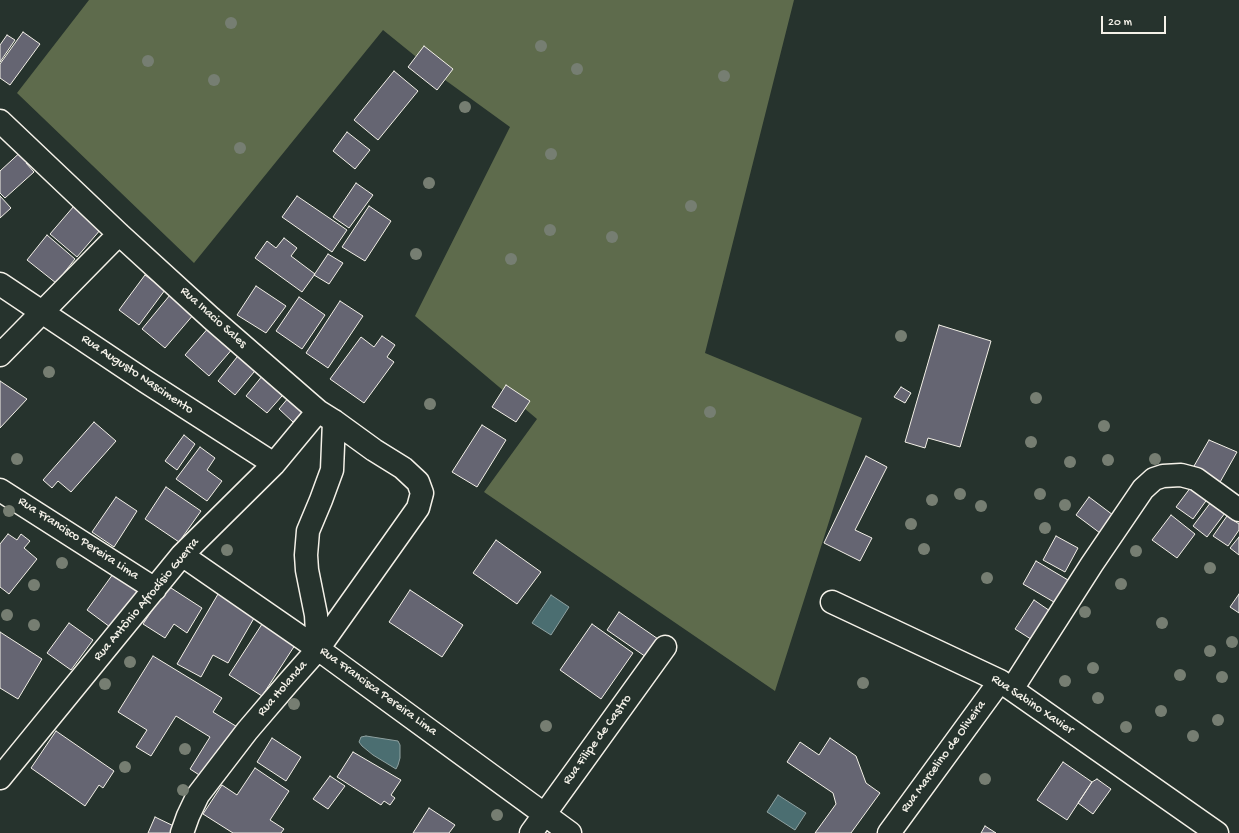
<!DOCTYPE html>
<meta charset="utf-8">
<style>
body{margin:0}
#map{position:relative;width:1239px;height:833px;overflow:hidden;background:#26332d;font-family:"Gochi Hand",sans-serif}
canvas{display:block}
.scale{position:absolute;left:1101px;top:16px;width:65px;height:18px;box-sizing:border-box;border:2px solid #f4f1e8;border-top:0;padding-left:5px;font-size:12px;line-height:14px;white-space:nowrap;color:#f4f1e8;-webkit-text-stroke:3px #26332d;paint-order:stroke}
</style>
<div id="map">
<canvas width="1239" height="833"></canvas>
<div class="scale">20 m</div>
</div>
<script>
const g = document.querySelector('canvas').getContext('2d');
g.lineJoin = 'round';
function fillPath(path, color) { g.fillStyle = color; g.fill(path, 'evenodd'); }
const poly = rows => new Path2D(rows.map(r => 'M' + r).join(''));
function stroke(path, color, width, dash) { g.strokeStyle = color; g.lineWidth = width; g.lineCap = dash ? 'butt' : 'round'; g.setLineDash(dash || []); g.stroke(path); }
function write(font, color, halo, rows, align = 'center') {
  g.font = font + ' "Gochi Hand",sans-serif'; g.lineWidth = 3; g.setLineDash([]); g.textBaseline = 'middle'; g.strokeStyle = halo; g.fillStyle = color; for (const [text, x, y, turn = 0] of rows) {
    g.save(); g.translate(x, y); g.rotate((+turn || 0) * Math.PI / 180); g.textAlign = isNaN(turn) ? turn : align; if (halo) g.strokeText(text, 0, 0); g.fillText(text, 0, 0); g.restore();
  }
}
fillPath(poly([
 [89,0,794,0,705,353,862,418,775,691,484,492,537,419,415,316,510,127,441,77,383,30,194,263,17,93]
]), '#5e6b4c');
const water = poly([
 [551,595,569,607,551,635,532,623,551,595],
 [366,736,398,741,400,745,400,758,398,765,396,769,373,755,362,746,359,742,361,737,366,736],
 [778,795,806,813,795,830,767,812,778,795]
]);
fillPath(water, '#4b6e71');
stroke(water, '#8fa2a1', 1);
const building = poly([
 [23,32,40,44,10,85,0,78,0,64,23,32],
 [7,35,15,40,0,62,0,45,7,35],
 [424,46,453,69,437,90,408,67,424,46],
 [394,71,418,91,378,140,354,120,394,71],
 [347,132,370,150,355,169,333,151,347,132],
 [25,148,33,157,26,163,34,172,5,198,0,193,0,171,25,148],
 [356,183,373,195,349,228,333,217,356,183],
 [0,196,11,208,0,218,0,196],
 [297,196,347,230,332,252,282,217,297,196],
 [74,206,101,229,77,257,50,234,74,206],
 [369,206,391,221,365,261,342,247,369,206],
 [47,235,75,259,56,283,27,260,47,235],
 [284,238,297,248,291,256,315,274,302,292,255,258,267,241,276,248,284,238],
 [328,254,343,263,329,284,314,275,328,254],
 [145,275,165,290,139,325,119,310,145,275],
 [256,286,286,306,266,333,237,315,256,286],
 [170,295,194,314,165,348,142,329,170,295],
 [299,297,325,315,302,349,276,331,299,297],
 [340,301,363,316,328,368,306,353,340,301],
 [939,325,991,341,960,447,928,438,925,448,905,442,939,325],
 [210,326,234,347,209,376,185,355,210,326],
 [382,336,395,345,387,357,394,362,364,403,330,379,361,337,374,347,382,336],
 [241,352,259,366,235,395,218,381,241,352],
 [267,370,289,388,267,413,246,396,267,370],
 [0,381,27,399,0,428,0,381],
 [506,385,530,401,516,422,492,407,506,385],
 [901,387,911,393,905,403,894,397,901,387],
 [289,397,303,411,293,422,279,409,289,397],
 [94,422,116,441,71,492,58,481,52,488,43,480,94,422],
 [482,425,506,440,477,487,452,472,482,425],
 [184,435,195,444,177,470,165,461,184,435],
 [1209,440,1237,452,1219,484,1194,466,1209,440],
 [200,447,215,458,207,470,222,481,207,501,176,479,200,447],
 [866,456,887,467,855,530,872,538,860,561,824,543,866,456],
 [166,487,201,511,179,542,145,519,166,487],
 [1191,487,1208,498,1193,519,1176,507,1191,487],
 [116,497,137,511,114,547,92,532,116,497],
 [1089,497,1113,515,1100,533,1076,515,1089,497],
 [1211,502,1225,513,1207,537,1193,526,1211,502],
 [1171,515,1195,534,1177,558,1152,540,1171,515],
 [1227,516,1239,524,1239,530,1228,546,1213,536,1227,516],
 [8,534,17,540,21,534,30,541,24,548,37,559,9,594,0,587,0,544,8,534],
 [1056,536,1078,548,1065,572,1043,560,1056,536],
 [1239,537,1239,555,1230,548,1239,537],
 [496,540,541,572,517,604,473,573,496,540],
 [1036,561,1073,583,1059,605,1023,584,1036,561],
 [113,574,138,591,110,627,87,610,113,574],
 [168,586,202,608,187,633,174,624,165,638,143,624,168,586],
 [221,589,257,613,228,663,213,655,201,677,177,664,221,589],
 [410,590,463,625,442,657,389,622,410,590],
 [1239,594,1239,613,1230,607,1239,594],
 [1034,600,1053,613,1034,641,1015,629,1034,600],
 [619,612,661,641,649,659,607,630,619,612],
 [264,621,297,642,262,696,229,675,264,621],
 [69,623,93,640,71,670,47,653,69,623],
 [592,624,633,653,601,699,560,670,592,624],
 [0,632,42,659,18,699,0,688,0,632],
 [153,656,222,698,213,712,239,728,207,780,190,769,210,737,176,716,151,756,136,747,147,730,118,712,153,656],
 [56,731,114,771,103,788,99,785,85,806,31,768,56,731],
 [272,738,301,757,286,781,257,762,272,738],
 [830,738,856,756,866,783,880,793,851,833,815,833,836,804,833,793,787,762,800,742,819,755,830,738],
 [353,752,401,780,391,795,395,798,390,805,384,801,381,805,337,777,353,752],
 [1063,762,1092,782,1067,820,1037,800,1063,762],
 [255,768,289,791,270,820,284,829,281,833,233,833,203,814,222,785,237,795,255,768],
 [330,776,345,786,328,809,313,799,330,776],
 [1097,779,1111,789,1093,814,1078,803,1092,782,1097,779],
 [429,808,455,825,449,833,413,833,429,808],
 [155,817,180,829,178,833,148,833,155,817],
 [985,826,996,833,981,833,985,826]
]);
fillPath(building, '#656572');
stroke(building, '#f4f1e8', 1);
const street = poly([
 [0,121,119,234,211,318,318,411,334,421,374,450,403,468,418,482,422,493,418,508,318,649,288,683,247,731,198,795,188,816,182,833],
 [0,284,145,381,274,464],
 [0,355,119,234],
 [0,490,155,589],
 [182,555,318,649,570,833],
 [832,602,1000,681,1217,833],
 [318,649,316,615,307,570,306,555,308,531,321,500,332,470,334,421],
 [1012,689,1092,564,1143,489,1154,479,1163,476,1181,475,1196,479,1239,510],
 [0,778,182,555,274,464,318,411],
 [531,833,665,647],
 [889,833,1000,681]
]);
stroke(street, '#f4f1e8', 25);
stroke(street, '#26332d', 22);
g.fillStyle = '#767e72';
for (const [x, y] of [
 [231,23],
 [541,46],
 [148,61],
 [577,69],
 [724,76],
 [214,80],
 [465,107],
 [240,148],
 [551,154],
 [429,183],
 [691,206],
 [550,230],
 [612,237],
 [416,254],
 [511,259],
 [901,336],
 [49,372],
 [1036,398],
 [430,404],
 [710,412],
 [1104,426],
 [1031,442],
 [17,459],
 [1155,459],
 [1108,460],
 [1070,462],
 [960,494],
 [1040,494],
 [932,500],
 [1065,505],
 [981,506],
 [9,511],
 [911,524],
 [1045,528],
 [924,549],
 [227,550],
 [1136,551],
 [62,563],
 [1210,568],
 [987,578],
 [1121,584],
 [34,585],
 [1085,612],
 [7,615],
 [1162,623],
 [34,625],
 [1232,642],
 [1210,651],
 [130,662],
 [1093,668],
 [1180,675],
 [1222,677],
 [1065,681],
 [863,683],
 [105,684],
 [1098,698],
 [294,704],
 [1161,711],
 [1218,720],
 [546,726],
 [1126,727],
 [1193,736],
 [185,749],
 [125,767],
 [985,779],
 [183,790],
 [497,815]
]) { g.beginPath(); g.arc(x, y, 6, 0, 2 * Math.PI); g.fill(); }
write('13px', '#f4f1e8', '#26332d', [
 ["Rua Inacio Sales",213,318,42],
 ["Rua Augusto Nascimento",137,375,34],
 ["Rua Francisco Pereira Lima",78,539,33],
 ["Rua Antônio Afrodísio Guerra",147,600,-50],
 ["Rua Holanda",283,689,-49],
 ["Rua Francisca Pereira Lima",378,692,36],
 ["Rua Sabino Xavier",1032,705,34],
 ["Rua Filipe de Castro",598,740,-54],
 ["Rua Marcelino de Oliveira",944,757,-54]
]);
</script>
